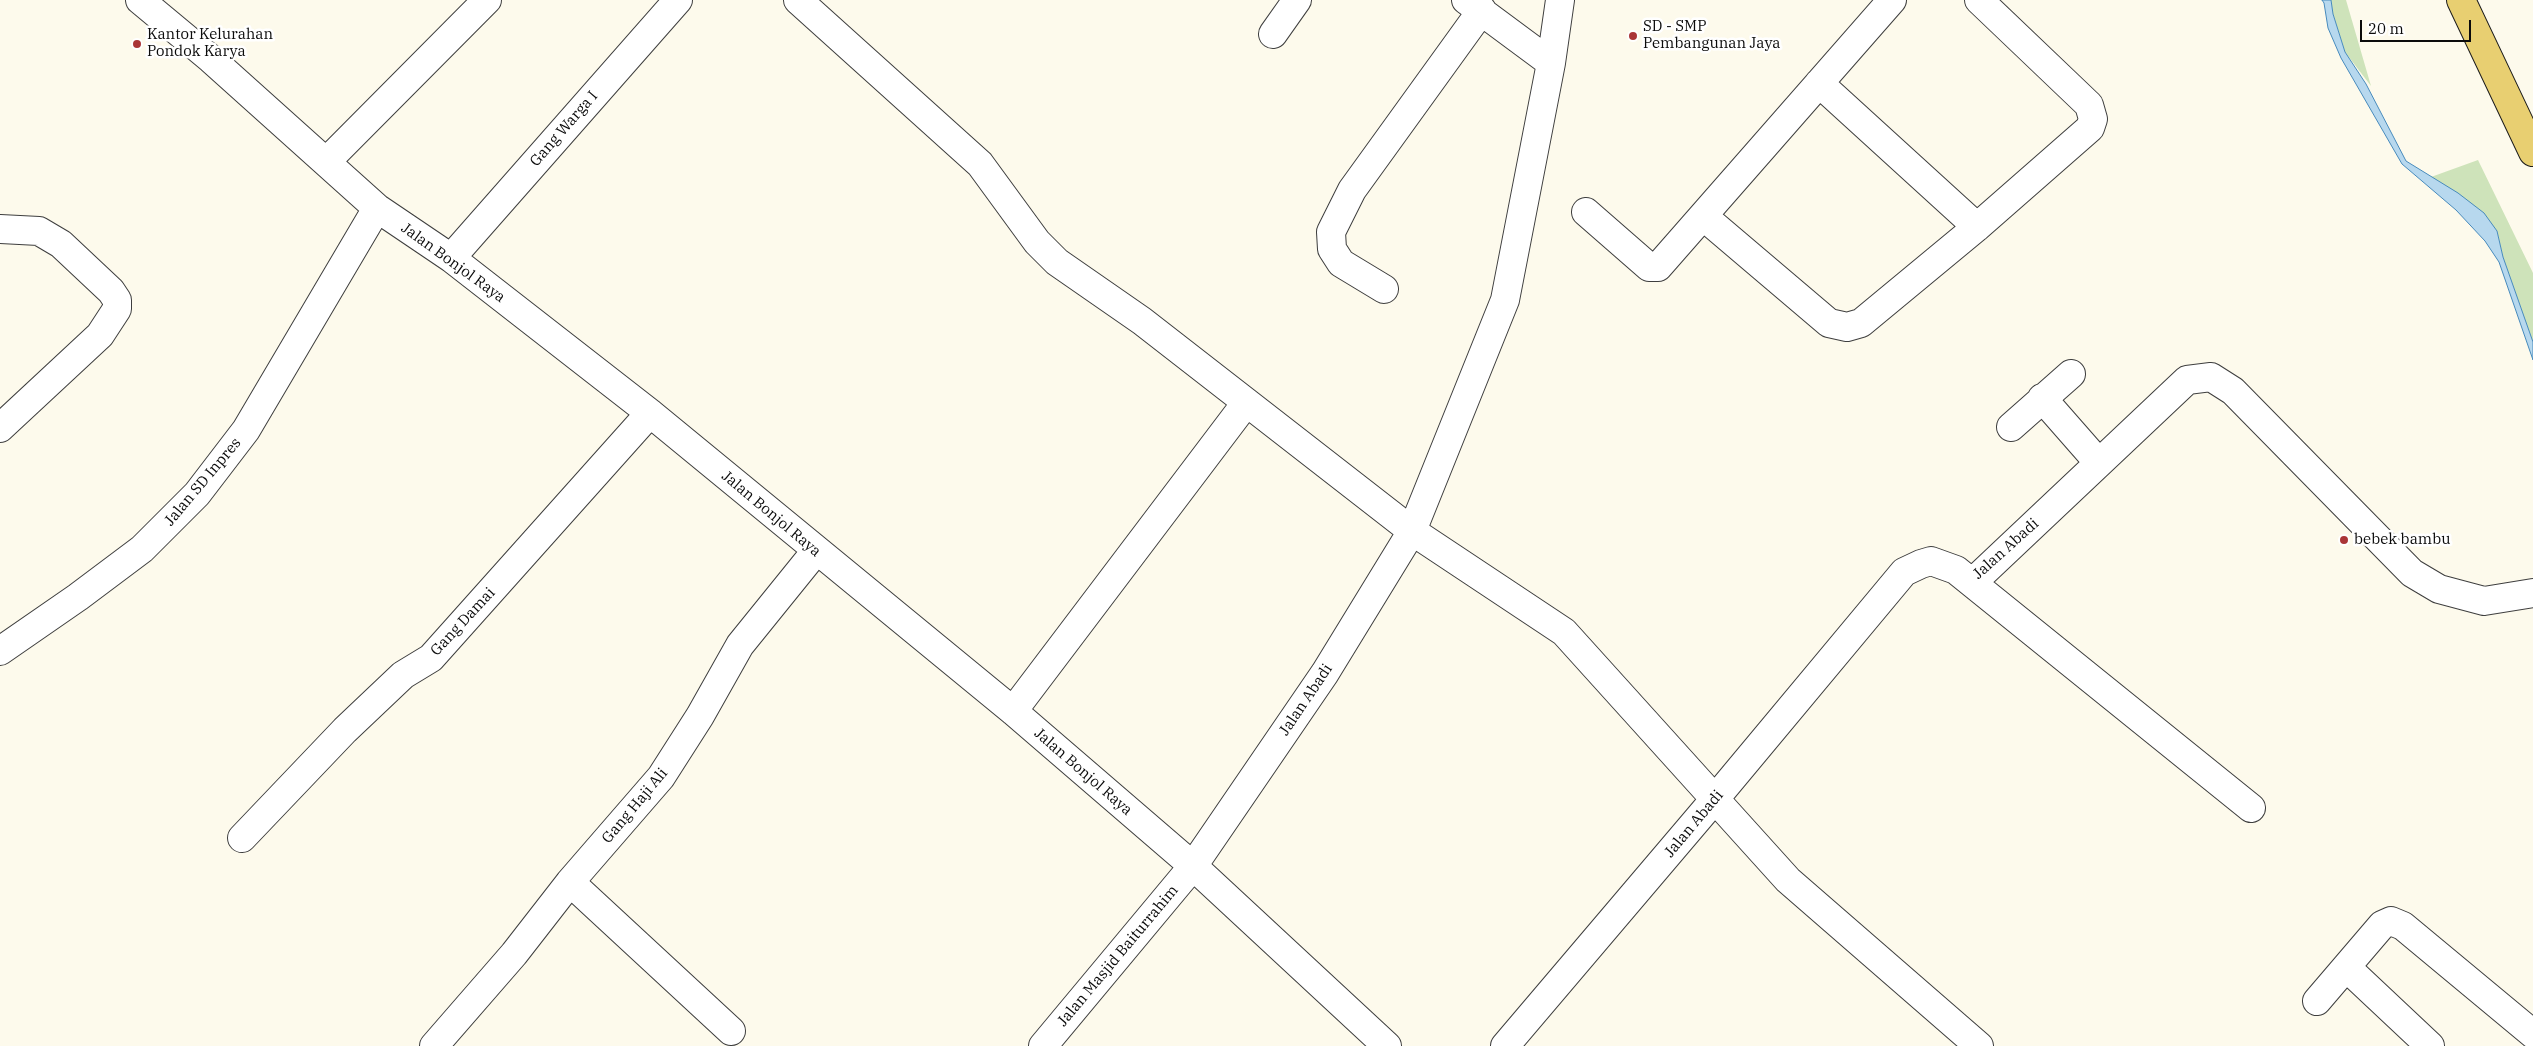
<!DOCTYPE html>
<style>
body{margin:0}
#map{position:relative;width:2533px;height:1046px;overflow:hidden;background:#fdfaec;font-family:"IBM Plex Serif",serif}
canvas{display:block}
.scale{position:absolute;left:2360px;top:20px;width:111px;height:22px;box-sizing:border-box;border:2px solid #0b0b0b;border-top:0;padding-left:6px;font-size:15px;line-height:18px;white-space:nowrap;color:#0b0b0b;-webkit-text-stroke:4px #fff;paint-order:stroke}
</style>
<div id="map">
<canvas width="2533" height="1046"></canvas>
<div class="scale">20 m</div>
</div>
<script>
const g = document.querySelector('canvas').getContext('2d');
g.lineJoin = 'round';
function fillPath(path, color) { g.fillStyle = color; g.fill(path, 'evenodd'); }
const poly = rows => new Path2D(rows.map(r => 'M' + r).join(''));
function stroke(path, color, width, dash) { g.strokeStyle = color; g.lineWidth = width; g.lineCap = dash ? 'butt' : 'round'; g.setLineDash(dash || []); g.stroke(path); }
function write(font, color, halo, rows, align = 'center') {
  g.font = font + ' "IBM Plex Serif",serif'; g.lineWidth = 5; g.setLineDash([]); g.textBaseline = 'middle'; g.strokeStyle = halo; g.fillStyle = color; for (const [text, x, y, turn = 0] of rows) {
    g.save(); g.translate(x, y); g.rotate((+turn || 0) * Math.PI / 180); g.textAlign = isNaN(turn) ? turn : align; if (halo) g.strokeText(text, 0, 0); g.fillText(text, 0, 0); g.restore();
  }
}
fillPath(poly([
 [2331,0,2346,0,2371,86,2345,52,2333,14],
 [2478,160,2533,273,2533,342,2503,257,2497,231,2431,177]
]), '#cee3ba');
const water = poly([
 [2322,0,2331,0,2333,14,2345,52,2366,84,2406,161,2458,193,2484,213,2497,231,2503,257,2533,342,2533,360,2499,262,2485,241,2456,210,2402,164,2341,58,2328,28,2324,3,2322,0]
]);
fillPath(water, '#b7d8ee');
stroke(water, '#478abc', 1);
const minor = poly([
 [140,0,211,59,377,208,451,258,650,413,1013,711,1193,866,1387,1046],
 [798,0,980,164,1037,242,1057,262,1142,321,1412,531,1564,632,1788,880,1979,1046],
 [1466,0,1551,63],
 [1273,34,1297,0],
 [1819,83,1977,227],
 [326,162,487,0],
 [1586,212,1649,267,1658,267,1892,0],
 [1703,216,1829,323,1847,327,1861,323,1977,227,2090,128,2093,119,2089,105,1979,0],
 [0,229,39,231,61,244,111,291,117,300,117,309,100,335,0,428],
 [451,258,678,0],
 [1384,289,1341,263,1332,249,1331,232,1352,190,1482,10],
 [2042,398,2099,463],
 [2011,427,2071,374],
 [1973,582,2187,380,2211,377,2233,391,2412,573,2439,589,2484,601,2533,593],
 [0,651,78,597,142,549,197,494,246,430,377,208],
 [1013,711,1246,403],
 [242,838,345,730,403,675,431,658,650,413],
 [570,882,731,1031],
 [2346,967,2430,1046],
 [2317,1001,2382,925,2391,921,2403,926,2533,1034],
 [434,1046,514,954,570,882,661,777,700,716,740,645,816,551],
 [1043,1046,1193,866,1325,673,1412,531,1505,300,1551,63,1560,0],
 [1505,1046,1714,800,1904,572,1921,564,1931,561,1956,570,2251,808]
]);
const major = poly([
 [2461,0,2533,152]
]);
stroke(minor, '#3e3e3e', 30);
stroke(major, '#1c1c1c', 30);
stroke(minor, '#fff', 28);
stroke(major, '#e8cf71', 28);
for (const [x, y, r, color] of [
 [1633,36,5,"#aa3537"],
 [137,44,5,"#aa3537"],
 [2344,540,5,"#aa3537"]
]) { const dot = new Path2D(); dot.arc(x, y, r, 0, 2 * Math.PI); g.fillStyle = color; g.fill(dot); stroke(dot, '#fff', 2); }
write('15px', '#0b0b0b', '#fff', [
 ["SD - SMP",1643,27],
 ["Pembangunan Jaya",1643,44],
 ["Kantor Kelurahan",147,35],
 ["Pondok Karya",147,52],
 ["bebek bambu",2354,540]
], 'left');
write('15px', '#0b0b0b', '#fff', [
 ["Gang Warga I",564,129,-49],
 ["Jalan Bonjol Raya",453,263,36],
 ["Jalan SD Inpres",203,482,-50],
 ["Jalan Bonjol Raya",771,514,40],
 ["Jalan Abadi",2006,549,-42],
 ["Gang Damai",463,622,-47],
 ["Jalan Abadi",1306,700,-56],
 ["Jalan Bonjol Raya",1083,772,41],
 ["Gang Haji Ali",635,806,-50],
 ["Jalan Abadi",1694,824,-50],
 ["Jalan Masjid Baiturrahim",1118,956,-50]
]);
</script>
